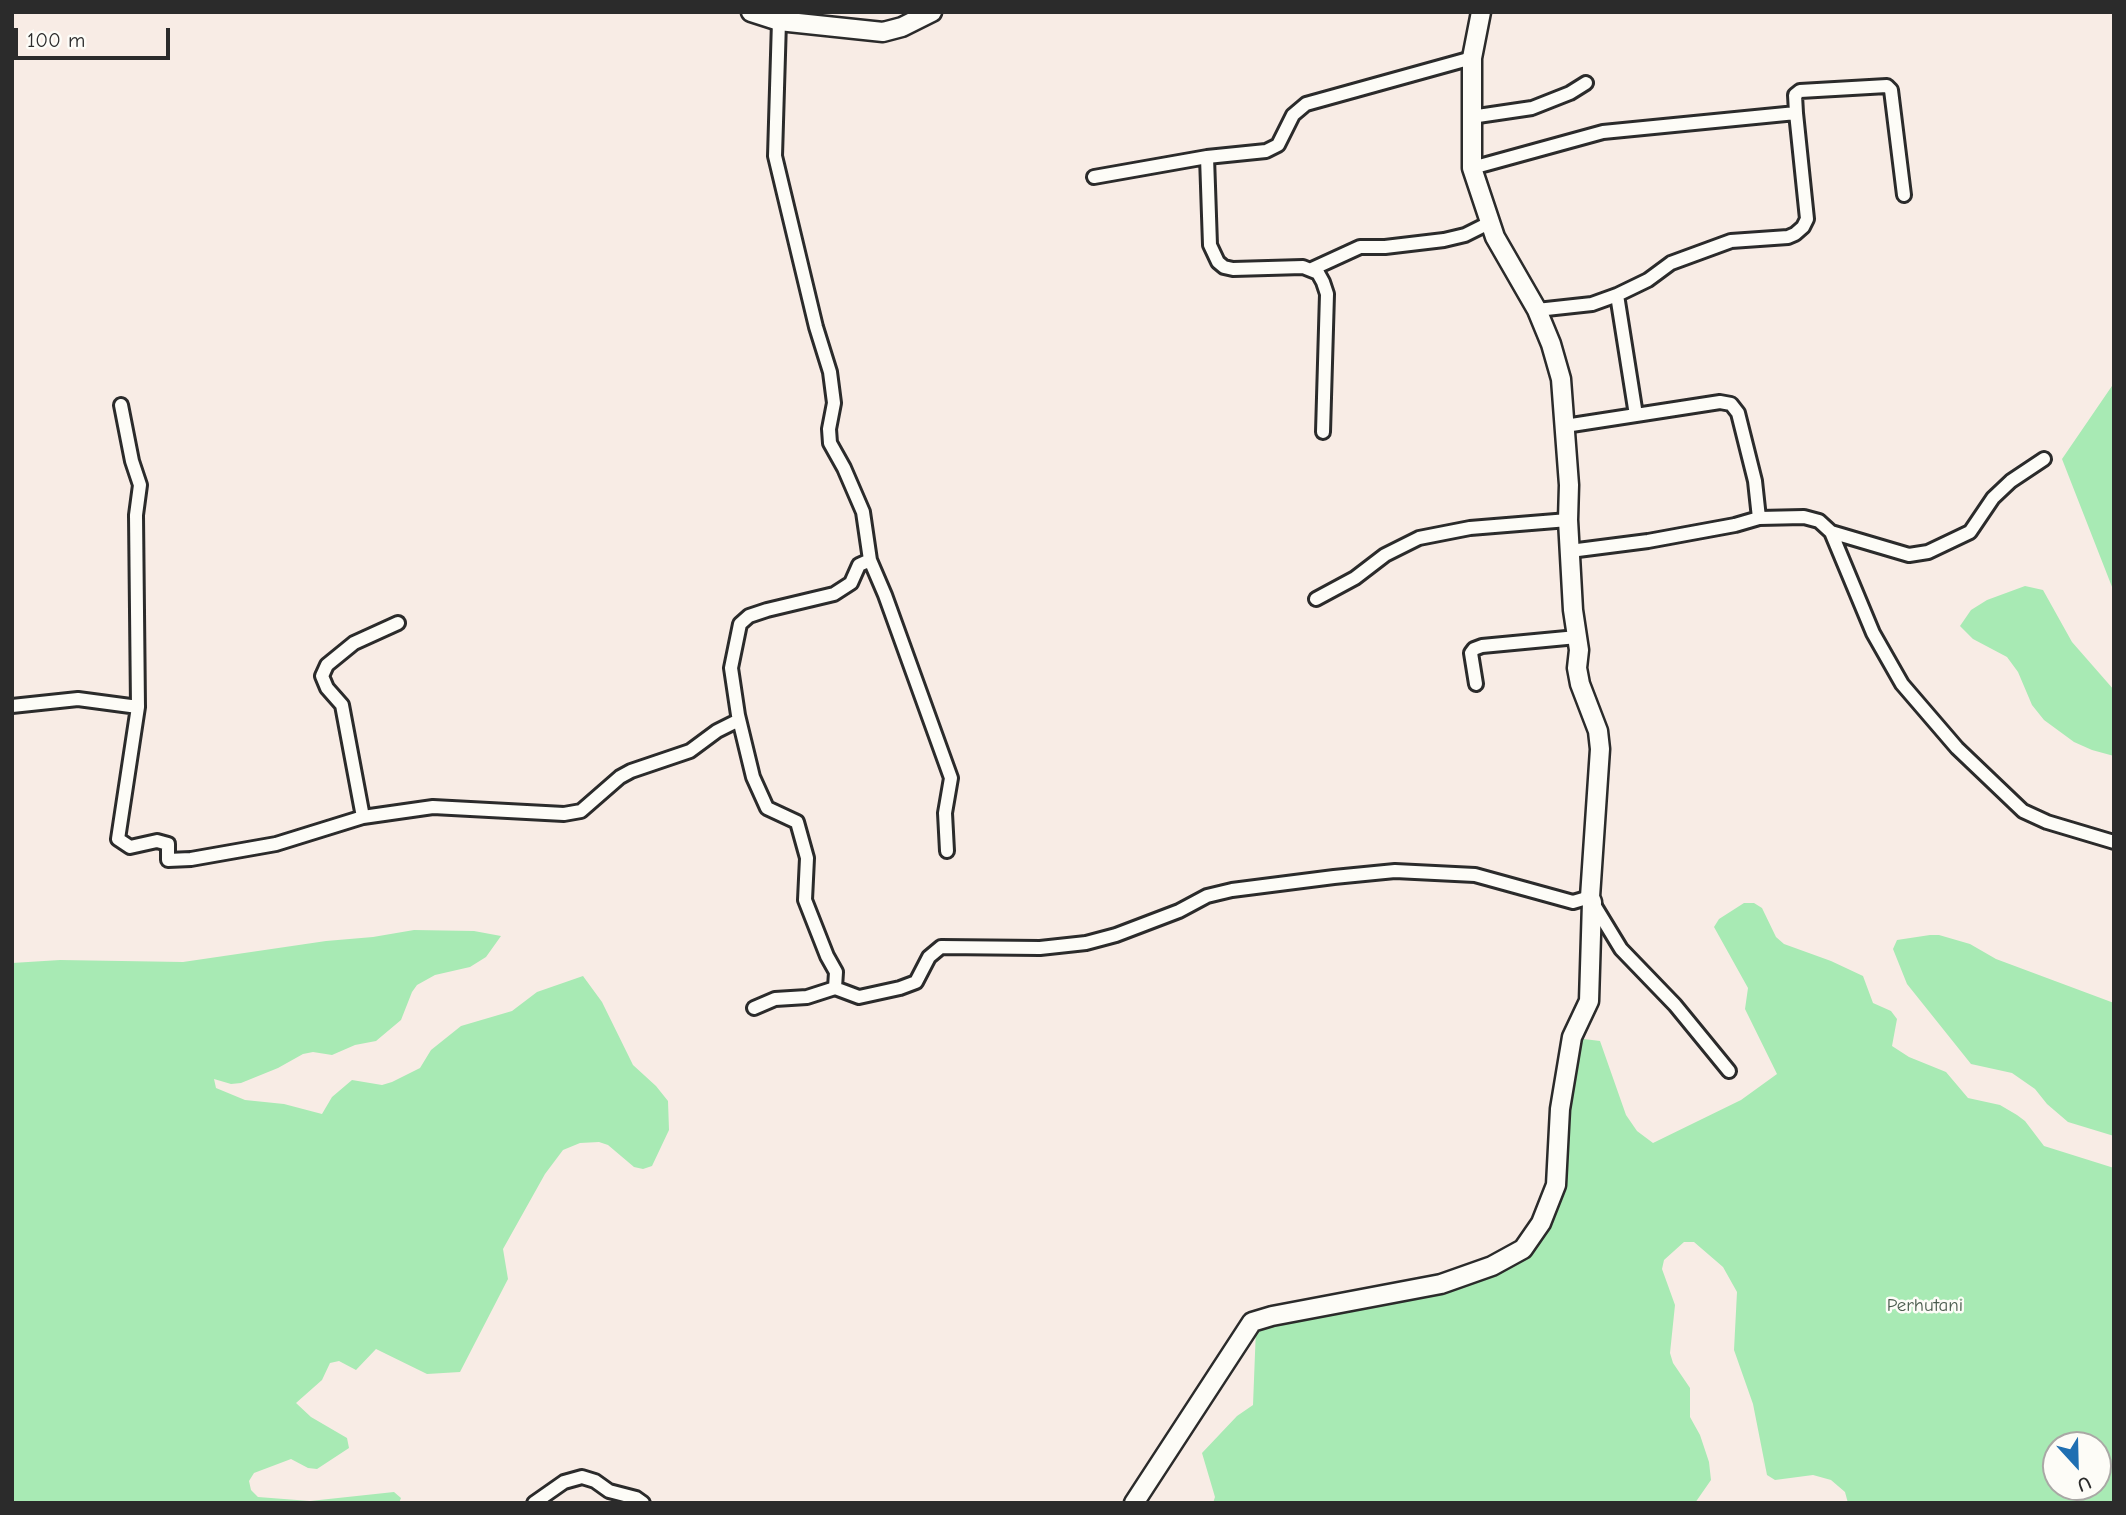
<!DOCTYPE html>
<style>
body{margin:0}
#map{position:relative;width:2126px;height:1515px;overflow:hidden;background:#f8ece5;font-family:"Comic Neue",sans-serif}
canvas{display:block}
.frame{position:absolute;inset:0;border:14px solid #2b2b2b;pointer-events:none}
.north{position:absolute;left:2042px;top:1431px;width:70px;height:70px;box-sizing:border-box;background:#fdfcf7;border:2px solid #a9a8a5;border-radius:50%;rotate:158deg;font-size:19px;font-weight:700;line-height:28px;text-align:center;color:#2b2b2b}
.north::after{content:'';display:block;margin:auto;width:24px;height:32px;background:#1f6fb2;clip-path:polygon(50% 0,100% 100%,50% 72%,0 100%)}
.scale{position:absolute;left:14px;top:28px;width:156px;height:32px;box-sizing:border-box;border:4px solid #2b2b2b;border-top:0;padding-left:9px;font-size:21px;line-height:24px;white-space:nowrap;color:#2b2b2b;-webkit-text-stroke:5px #fdfcf7;paint-order:stroke}
</style>
<div id="map">
<canvas width="2126" height="1515"></canvas>
<div class="frame"></div>
<div class="north">U</div>
<div class="scale">100 m</div>
</div>
<script>
const g = document.querySelector('canvas').getContext('2d');
g.lineJoin = 'round';
function fillPath(path, color) { g.fillStyle = color; g.fill(path, 'evenodd'); }
const poly = rows => new Path2D(rows.map(r => 'M' + r).join(''));
function stroke(path, color, width, dash) { g.strokeStyle = color; g.lineWidth = width; g.lineCap = dash ? 'butt' : 'round'; g.setLineDash(dash || []); g.stroke(path); }
function write(font, color, halo, rows, align = 'center') {
  g.font = font + ' "Comic Neue",sans-serif'; g.lineWidth = 5; g.setLineDash([]); g.textBaseline = 'middle'; g.strokeStyle = halo; g.fillStyle = color; for (const [text, x, y, turn = 0] of rows) {
    g.save(); g.translate(x, y); g.rotate((+turn || 0) * Math.PI / 180); g.textAlign = isNaN(turn) ? turn : align; if (halo) g.strokeText(text, 0, 0); g.fillText(text, 0, 0); g.restore();
  }
}
fillPath(poly([
 [2114,383,2114,592,2062,459],
 [2025,586,2043,590,2072,642,2114,690,2114,756,2092,750,2074,742,2044,720,2032,705,2018,672,2007,657,1973,639,1960,626,1971,610,1987,600],
 [1744,903,1754,903,1762,908,1776,937,1784,944,1831,961,1863,976,1873,1003,1891,1011,1897,1019,1892,1046,1909,1057,1946,1072,1968,1098,2000,1105,2017,1115,2025,1121,2044,1146,2114,1168,2114,1503,1848,1503,1845,1492,1831,1480,1813,1475,1775,1480,1767,1475,1753,1404,1734,1350,1737,1292,1723,1267,1694,1242,1684,1242,1664,1260,1662,1269,1675,1305,1670,1353,1673,1363,1690,1388,1690,1417,1700,1435,1709,1462,1711,1480,1695,1503,1213,1503,1215,1497,1202,1453,1237,1416,1253,1405,1256,1328,1493,1270,1545,1225,1576,1038,1600,1041,1626,1115,1637,1131,1653,1143,1741,1100,1777,1074,1745,1009,1748,988,1714,927,1719,919],
 [2056,1445,2098,1445,2098,1487,2056,1487],
 [414,930,474,931,501,936,486,957,470,967,435,975,417,985,412,992,401,1020,376,1041,355,1045,332,1055,313,1052,303,1054,278,1068,241,1083,231,1084,214,1079,216,1088,245,1100,284,1104,322,1114,332,1097,352,1080,382,1085,392,1082,420,1068,431,1050,461,1026,512,1011,537,992,583,976,602,1002,633,1065,656,1086,668,1101,669,1130,652,1166,643,1169,634,1167,608,1145,599,1142,580,1143,563,1150,545,1174,503,1249,508,1279,460,1372,427,1374,376,1349,356,1370,339,1361,330,1363,322,1380,296,1403,311,1417,347,1438,349,1448,317,1469,308,1468,291,1459,254,1473,249,1481,251,1490,258,1497,310,1501,394,1492,401,1498,399,1503,12,1503,12,963,60,960,183,962,326,941,373,937],
 [1930,935,1939,935,1970,944,1996,959,2114,1003,2114,1136,2068,1122,2047,1104,2035,1089,2012,1073,1971,1064,1907,984,1893,949,1897,940]
]), '#a8eab4');
const street = poly([
 [779,21,775,156,816,327,830,372,834,403,829,429,830,443,844,468,863,512,870,560,885,595,951,778,945,813,947,851],
 [1471,117,1532,108,1570,93,1586,83],
 [1207,157,1210,245,1218,262,1224,267,1233,269,1303,267,1318,273,1323,282,1327,294,1323,432],
 [1472,168,1603,132,1796,113,1795,95,1800,91,1887,86,1891,90,1904,195],
 [1094,177,1207,157,1266,151,1278,145,1293,115,1306,104,1472,58],
 [1312,269,1360,247,1385,247,1444,240,1465,235,1489,223],
 [1617,295,1636,415],
 [1537,310,1592,304,1617,295,1648,280,1671,263,1731,241,1788,237,1795,234,1803,227,1807,219,1796,113],
 [121,405,132,461,140,485,136,515,138,707,118,839,130,847,157,841,168,844,168,860,191,859,276,844,363,817,433,807,564,814,581,811,620,777,631,771,690,751,717,731,739,720],
 [1565,426,1720,402,1731,404,1738,413,1755,481,1759,518,1804,517,1819,521,1831,532,1873,633,1902,684,1957,748,2023,811,2047,822,2114,842],
 [1831,532,1909,555,1928,552,1970,532,1993,498,2011,481,2044,459],
 [1570,551,1648,541,1735,525,1759,518],
 [1316,599,1355,578,1385,555,1419,538,1470,528,1568,520],
 [1476,684,1471,653,1474,649,1482,646,1577,637],
 [12,706,78,699,138,707],
 [363,817,342,705,327,688,322,676,327,665,354,643,398,623],
 [1593,903,1621,949,1675,1005,1729,1071],
 [835,988,859,997,900,988,916,982,929,957,941,947,1040,948,1086,943,1116,935,1179,911,1207,896,1232,890,1334,877,1395,871,1475,875,1573,902,1590,897],
 [754,1008,775,999,807,997,835,988,836,972,827,956,805,900,807,858,797,822,767,808,753,777,738,715,731,668,740,624,749,616,767,610,834,594,851,583,859,565,870,560],
 [534,1503,564,1482,582,1477,595,1481,609,1491,636,1498,643,1503]
]);
const secondary = poly([
 [751,12,779,21,883,32,902,27,932,12],
 [1134,1503,1252,1322,1272,1316,1441,1284,1492,1266,1523,1249,1541,1223,1556,1185,1560,1109,1572,1037,1589,1001,1592,902,1590,897,1600,749,1598,731,1580,684,1577,668,1579,650,1573,610,1568,520,1569,485,1561,379,1551,344,1537,310,1495,237,1472,168,1472,58,1481,12]
]);
stroke(street, '#2b2b2b', 18);
stroke(secondary, '#2b2b2b', 23);
stroke(street, '#fdfcf7', 12);
stroke(secondary, '#fdfcf7', 18);
write('19px', '#4a5b4d', '#fdfcf7', [
 ["Perhutani",1925,1306]
]);
</script>
